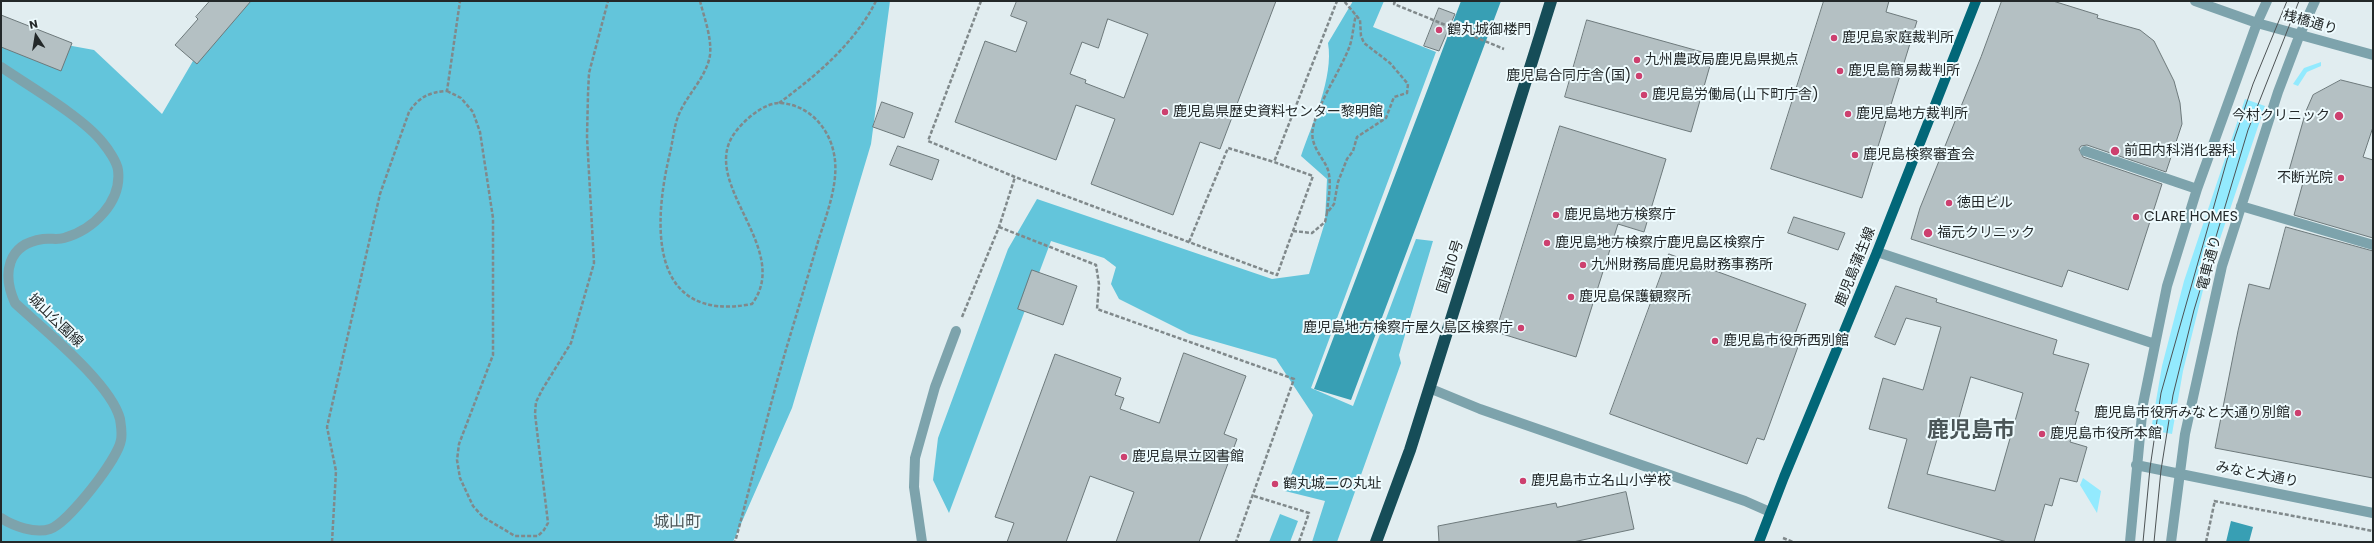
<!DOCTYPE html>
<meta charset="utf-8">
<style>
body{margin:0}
#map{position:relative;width:2374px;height:543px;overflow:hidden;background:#e1edf0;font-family:Poppins,sans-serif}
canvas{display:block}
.frame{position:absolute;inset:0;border:2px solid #232829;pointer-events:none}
.north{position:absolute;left:16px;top:16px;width:40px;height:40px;-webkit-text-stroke:3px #eefbfe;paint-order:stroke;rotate:348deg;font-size:11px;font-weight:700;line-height:16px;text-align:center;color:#232829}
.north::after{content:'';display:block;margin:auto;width:14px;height:18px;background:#232829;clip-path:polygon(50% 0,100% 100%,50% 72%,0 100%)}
</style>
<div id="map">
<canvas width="2374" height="543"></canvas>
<div class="frame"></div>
<div class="north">N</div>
</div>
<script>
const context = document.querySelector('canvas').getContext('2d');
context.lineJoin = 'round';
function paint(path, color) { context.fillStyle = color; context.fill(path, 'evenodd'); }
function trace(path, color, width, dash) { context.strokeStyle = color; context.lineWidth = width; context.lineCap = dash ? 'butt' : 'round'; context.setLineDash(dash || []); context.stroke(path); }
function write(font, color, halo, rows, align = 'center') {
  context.font = font + ' Poppins,"Noto Sans JP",sans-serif'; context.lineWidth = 4; context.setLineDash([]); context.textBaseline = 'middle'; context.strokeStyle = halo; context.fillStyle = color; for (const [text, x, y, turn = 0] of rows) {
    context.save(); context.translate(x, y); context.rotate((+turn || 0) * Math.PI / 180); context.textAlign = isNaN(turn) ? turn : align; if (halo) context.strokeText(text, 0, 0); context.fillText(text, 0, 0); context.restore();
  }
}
const green = new Path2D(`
 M 2321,62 L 2321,66 L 2307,72 L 2298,86 L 2293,84 L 2304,68 Z
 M 2245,99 L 2265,106 L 2204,286 L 2183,371 L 2172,434 L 2151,430 L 2162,366 L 2184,281 Z
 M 2083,478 L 2101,491 L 2097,513 L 2080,485 Z`);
const forest = new Path2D(`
 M 228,1 L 890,1 L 871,144 L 792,408 L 733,542 L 1,542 L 1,33 L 94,50 L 162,114 Z
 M 1353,1 L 1384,1 L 1373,27 L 1436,52 L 1311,388 L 1353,406 L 1416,239 L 1433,241 L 1399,355 L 1401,363 L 1337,542 L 1312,542 L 1325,501 L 1285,491 L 1313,415 L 1276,359 L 1189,334 L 1119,299 L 1111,284 L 1116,267 L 1104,258 L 1051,241 L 949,513 L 933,480 L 938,438 L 1008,249 L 1037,199 L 1272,279 L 1309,274 L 1325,222 L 1327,179 L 1301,156 C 1312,124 1334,77 1328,43 Z
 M 1280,514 L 1298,521 L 1290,542 L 1269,542 Z`);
const water = new Path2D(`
 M 1461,1 L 1501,1 L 1351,400 L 1314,389 Z
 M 2231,521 L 2253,527 L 2249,542 L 2226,542 Z`);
const building = new Path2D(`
 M 210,1 L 251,1 L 197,64 L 175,45 L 198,19 L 196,17 Z
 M 1017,1 L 1276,1 L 1220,149 L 1200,142 L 1173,215 L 1091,184 L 1115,119 L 1076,105 L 1056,160 L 955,122 L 985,41 L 1016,52 L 1027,22 L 1011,16 ZM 1108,19 L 1148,34 L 1124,98 L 1085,83 L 1086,80 L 1070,74 L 1082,42 L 1098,48 Z
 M 1824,1 L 1889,1 L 1886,12 L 1917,21 L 1862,198 L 1771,169 Z
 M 2002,1 L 2053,1 L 2098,15 L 2097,18 L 2140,30 L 2154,41 L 2174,81 L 2180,103 L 2182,124 L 2166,172 L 2087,145 L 2081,146 L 2079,149 L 2083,157 L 2162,184 L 2128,290 L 2068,270 L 2062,287 L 1911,239 L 1920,208 L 1981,57 Z
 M 1439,8 L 1455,14 L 1439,51 L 1424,46 Z
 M 1,15 L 72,43 L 61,71 L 1,47 Z
 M 1587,20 L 1713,55 L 1691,132 L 1565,97 Z
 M 2341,80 L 2373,88 L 2373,127 L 2363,157 L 2373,160 L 2373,238 L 2294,215 L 2304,179 L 2288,174 L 2306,111 L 2313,95 Z
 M 882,102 L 913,113 L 904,138 L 873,127 Z
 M 1560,126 L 1666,159 L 1644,232 L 1618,224 L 1576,357 L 1496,332 Z
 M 898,146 L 939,160 L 932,180 L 890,165 Z
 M 1794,217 L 1845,233 L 1838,250 L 1788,233 Z
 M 2286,227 L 2373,251 L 2373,478 L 2215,448 L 2238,331 L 2249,284 L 2269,289 Z
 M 1669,254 L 1806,304 L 1792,342 L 1799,344 L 1764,440 L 1757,438 L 1747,464 L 1610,414 Z
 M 1032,270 L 1077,286 L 1063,325 L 1018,309 Z
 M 1896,286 L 1937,299 L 1936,302 L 2057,340 L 2053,354 L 2089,364 L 2075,411 L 2079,412 L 2070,442 L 2087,447 L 2077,482 L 2060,478 L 2052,506 L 2045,504 L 2034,542 L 2007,542 L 1888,508 L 1907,439 L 1869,429 L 1883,378 L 1923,390 L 1941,327 L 1906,318 L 1895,345 L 1875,337 ZM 1971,377 L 2023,393 L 1995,491 L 1927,474 L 1942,422 L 1956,427 Z
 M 1184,353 L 1246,376 L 1224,434 L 1237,439 L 1199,542 L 1116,542 L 1134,492 L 1090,476 L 1066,542 L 1007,542 L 1014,523 L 995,517 L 1055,354 L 1121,378 L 1115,395 L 1124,398 L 1120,409 L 1159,423 Z
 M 1626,492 L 1634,529 L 1573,542 L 1439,542 L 1438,526 L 1556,503 L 1557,507 Z`);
const path = new Path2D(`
 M 700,1 C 704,17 712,38 710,55 C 707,76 687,95 679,114 C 674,126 673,140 670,153 C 653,223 648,324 752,304 C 793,249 699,184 734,134 C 743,121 764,102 781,103 C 808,105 829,127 834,154 C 840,183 825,218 817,245 C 807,279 797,313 787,346 C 768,411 753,477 735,542
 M 981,1 L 928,141 L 1015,177 L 1277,275 L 1313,176 L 1274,162 L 1337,1
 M 1395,1 L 1394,4 L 1504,49
 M 447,91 L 461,98 L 473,112 L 480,132 L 493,218 L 493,355 L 459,444 L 457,460 L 460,478 L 473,506 L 483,517 L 515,536 L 538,536 L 544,530 L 548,523 L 535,414 L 536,402 L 542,390 L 571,343 L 594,263 L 587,137 L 588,94 L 589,73 L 608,1
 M 779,103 C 816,76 855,43 876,1
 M 1327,213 C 1328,198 1332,185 1328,170 C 1324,158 1309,146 1313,128 C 1318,103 1339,73 1349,48 C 1353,38 1353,26 1356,15
 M 999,227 L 1096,265 L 1099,284 L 1097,309 L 1294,379 L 1236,542
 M 1293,231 L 1312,233 L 1325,222 L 1327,213 L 1334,204 L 1338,182 L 1347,159 L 1353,151 L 1357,137 L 1386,118 L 1394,97 L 1407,93 L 1408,84 L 1390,63 L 1364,43 L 1361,36 L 1360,20 L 1344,1
 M 1189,242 L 1228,148 L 1274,162
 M 962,317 L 999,227 L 1015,177
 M 1254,496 L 1309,513 L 1299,542
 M 2214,501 L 2373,531
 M 1783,538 L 1793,542
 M 332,542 L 336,471 L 327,427 L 380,194 L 409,112 C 419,97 429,92 447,91 L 460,1
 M 2206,542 L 2215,500`);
const minor = new Path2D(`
 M 2195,1 L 2257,23 L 2373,55
 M 1,67 C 29,86 84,118 103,143 C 108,149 117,162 118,170 C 122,202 93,230 64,238 C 58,240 50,238 43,239 C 7,244 2,274 15,303 C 43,329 111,383 120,419 C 121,425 122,435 121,440 C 118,459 68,523 50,529 C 35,534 13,526 1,518
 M 2085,151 L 2197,189
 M 2241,206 L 2373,245
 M 1877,252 L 2155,344
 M 1429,388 L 1480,409 L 1745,501 L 1770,512
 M 2136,465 L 2373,513
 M 922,542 L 914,487 L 915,458 L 935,387 L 956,331
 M 2130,542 L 2143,404 L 2167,286 L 2197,189 L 2257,23 L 2267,1
 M 2171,542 L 2185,434 L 2222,266 L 2278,92 L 2300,34 L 2315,1`);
const major = new Path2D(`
 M 1759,542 L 1784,477 L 1877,252 L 1976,1`);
const highway = new Path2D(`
 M 1376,542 L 1410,450 L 1551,1`);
const tram = new Path2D(`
 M 2143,542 L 2150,468 L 2161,393 L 2227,160 L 2253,84 L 2287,1
 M 2154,542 L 2161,470 L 2173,395 L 2194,310 L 2248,130 L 2299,1`);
const markers = [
 [1439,30,4,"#cd406f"],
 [1834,38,4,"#cd406f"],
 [1637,60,4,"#cd406f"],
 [1840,71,4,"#cd406f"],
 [1639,76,4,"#cd406f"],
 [1644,95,4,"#cd406f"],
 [1165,112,4,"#cd406f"],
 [1848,114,4,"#cd406f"],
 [2339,116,5,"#cd406f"],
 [2115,151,5,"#cd406f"],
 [1855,155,4,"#cd406f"],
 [2341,178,4,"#cd406f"],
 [1949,203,4,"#cd406f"],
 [1556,215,4,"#cd406f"],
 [2136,217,4,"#cd406f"],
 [1928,233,5,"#cd406f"],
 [1547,243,4,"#cd406f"],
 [1583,265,4,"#cd406f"],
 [1571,297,4,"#cd406f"],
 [1521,328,4,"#cd406f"],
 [1715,341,4,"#cd406f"],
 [2298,413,4,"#cd406f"],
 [2042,434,4,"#cd406f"],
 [1124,457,4,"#cd406f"],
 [1523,481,4,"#cd406f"],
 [1275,484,4,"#cd406f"]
];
const streetNames = [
 ["桟橋通り",2310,23,16],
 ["電車通り",2210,263,-75],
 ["国道10号",1451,267,-72],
 ["鹿児島蒲生線",1856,267,-68],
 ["城山公園線",55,321,44],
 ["みなと大通り",2257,475,11]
];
const poiNames = [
 ["鶴丸城御楼門",1447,30],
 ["鹿児島家庭裁判所",1842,38],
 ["九州農政局鹿児島県拠点",1645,60],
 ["鹿児島簡易裁判所",1848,71],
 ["鹿児島合同庁舎(国)",1631,76,"right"],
 ["鹿児島労働局(山下町庁舎)",1652,95],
 ["鹿児島県歴史資料センター黎明館",1173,112],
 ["鹿児島地方裁判所",1856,114],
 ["今村クリニック",2330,116,"right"],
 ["前田内科消化器科",2124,151],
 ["鹿児島検察審査会",1863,155],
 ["不断光院",2333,178,"right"],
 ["徳田ビル",1957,203],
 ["鹿児島地方検察庁",1564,215],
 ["CLARE HOMES",2144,217],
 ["福元クリニック",1937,233],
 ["鹿児島地方検察庁鹿児島区検察庁",1555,243],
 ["九州財務局鹿児島財務事務所",1591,265],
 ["鹿児島保護観察所",1579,297],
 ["鹿児島地方検察庁屋久島区検察庁",1513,328,"right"],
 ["鹿児島市役所西別館",1723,341],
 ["鹿児島市役所みなと大通り別館",2290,413,"right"],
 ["鹿児島市役所本館",2050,434],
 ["鹿児島県立図書館",1132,457],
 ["鹿児島市立名山小学校",1531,481],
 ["鶴丸城二の丸址",1283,484]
];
const quarterNames = [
 ["城山町",677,523]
];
const townNames = [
 ["鹿児島市",1971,431]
];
paint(green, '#93eafe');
paint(forest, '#63c5db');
paint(water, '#389fb4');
paint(building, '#b4c0c3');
trace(building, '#6d797b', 1);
trace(path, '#80898b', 2.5, [4, 2]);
trace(minor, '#7da3ac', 10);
trace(major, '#026778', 10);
trace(highway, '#164d58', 12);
trace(tram, '#4c5254', 1);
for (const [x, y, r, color] of markers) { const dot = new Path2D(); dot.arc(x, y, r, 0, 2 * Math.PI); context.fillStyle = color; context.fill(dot); trace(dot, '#eefbfe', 1.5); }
write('14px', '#232829', '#eefbfe', streetNames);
write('14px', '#232829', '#eefbfe', poiNames, 'left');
write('16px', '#4b5658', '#eefbfe', quarterNames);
write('bold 22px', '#4b5658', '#eefbfe', townNames);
</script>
